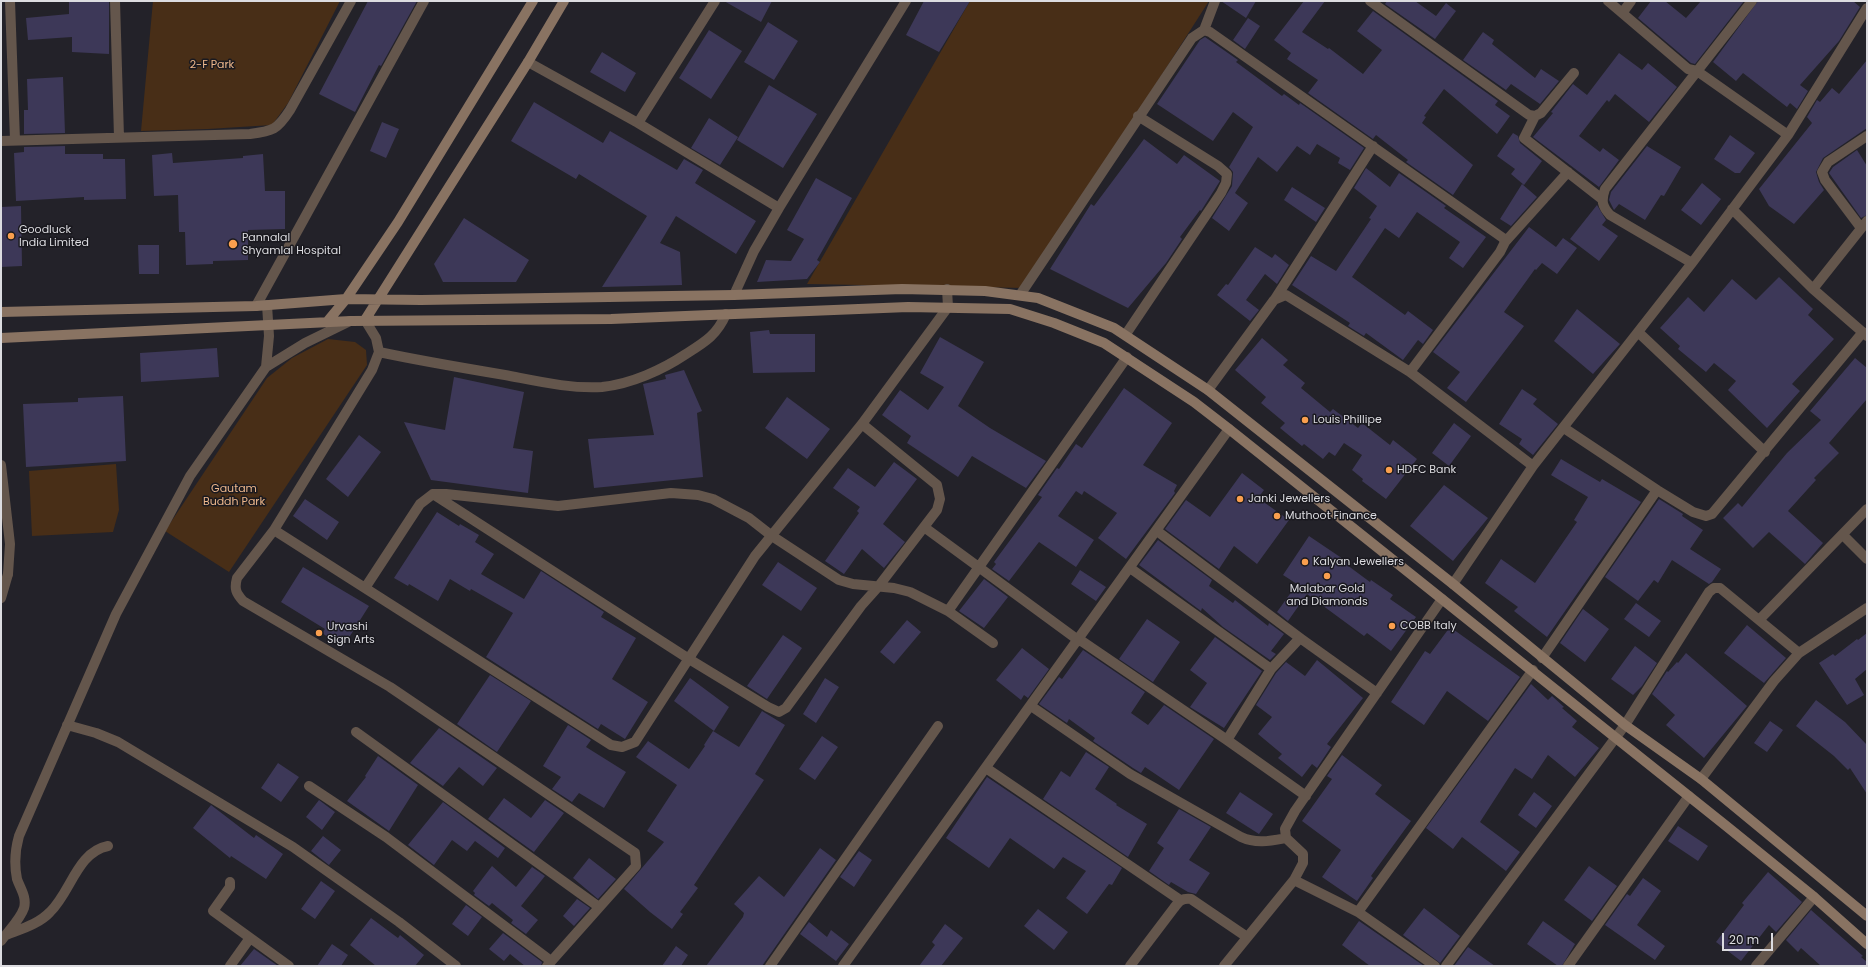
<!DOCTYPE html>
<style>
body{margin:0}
#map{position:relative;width:1868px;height:967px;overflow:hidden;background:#232229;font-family:Poppins,sans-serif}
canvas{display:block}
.frame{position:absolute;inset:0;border:2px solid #dcdce0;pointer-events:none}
.scale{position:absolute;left:1722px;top:933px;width:51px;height:18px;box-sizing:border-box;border:2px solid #dcdce0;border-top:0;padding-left:5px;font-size:12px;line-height:14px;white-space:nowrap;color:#dcdce0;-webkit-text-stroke:3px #1a191f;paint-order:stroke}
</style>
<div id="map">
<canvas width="1868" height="967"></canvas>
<div class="frame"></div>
<div class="scale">20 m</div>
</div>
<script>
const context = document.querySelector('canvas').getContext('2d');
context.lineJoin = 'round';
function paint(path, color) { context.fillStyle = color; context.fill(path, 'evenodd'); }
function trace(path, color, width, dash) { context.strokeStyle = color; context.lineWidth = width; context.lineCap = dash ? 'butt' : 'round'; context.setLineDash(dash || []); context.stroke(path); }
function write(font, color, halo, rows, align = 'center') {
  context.font = font + ' Poppins,sans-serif'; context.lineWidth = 3; context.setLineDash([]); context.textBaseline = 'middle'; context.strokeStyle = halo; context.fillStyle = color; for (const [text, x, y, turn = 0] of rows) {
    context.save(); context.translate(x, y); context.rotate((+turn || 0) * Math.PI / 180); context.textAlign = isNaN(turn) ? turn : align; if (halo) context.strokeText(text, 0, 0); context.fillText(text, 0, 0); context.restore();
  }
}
const green = new Path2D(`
 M 153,1 L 340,1 L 288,103 L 272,125 L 208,129 L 141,131 Z
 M 970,1 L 1209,1 L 1025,288 L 807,284 Z
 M 328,339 L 355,342 L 366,350 L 367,365 L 229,572 L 165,531 L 267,378 L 292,358 Z
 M 116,464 L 119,510 L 113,532 L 32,536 L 29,471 Z`);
const building = new Path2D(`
 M 69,1 L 109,1 L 109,54 L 72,52 L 72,37 L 28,40 L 26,18 L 69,14 Z
 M 368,1 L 417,1 L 381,66 L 379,65 L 355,112 L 319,94 Z
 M 724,1 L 772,1 L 761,22 Z
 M 924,1 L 970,1 L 939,52 L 906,35 Z
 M 1221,1 L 1256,1 L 1246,18 Z
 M 1304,1 L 1325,1 L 1302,32 L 1328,49 L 1329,48 L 1363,74 L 1382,50 L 1357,31 L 1373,11 L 1498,101 L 1495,105 L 1510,116 L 1497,134 L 1444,89 L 1424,116 L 1426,117 L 1422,123 L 1473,165 L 1453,195 L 1406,162 L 1408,160 L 1376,135 L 1373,139 L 1308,93 L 1318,80 L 1287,59 L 1291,53 L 1274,40 Z
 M 1387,1 L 1415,1 L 1436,16 L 1446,3 L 1456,11 L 1435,39 L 1385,4 Z
 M 1651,1 L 1665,1 L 1686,18 L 1701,1 L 1744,1 L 1695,64 L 1691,63 L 1638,18 Z
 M 1758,1 L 1853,1 L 1860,7 L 1839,41 L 1800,85 L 1808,91 L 1797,109 L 1790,103 L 1787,107 L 1743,73 L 1736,81 L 1713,62 Z
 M 1248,18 L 1260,26 L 1245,49 L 1233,40 Z
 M 768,22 L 798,41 L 774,80 L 744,62 Z
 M 709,30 L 742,51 L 711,99 L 679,78 Z
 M 1483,32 L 1494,40 L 1492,44 L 1535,78 L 1541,69 L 1559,81 L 1540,104 L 1511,84 L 1506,90 L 1463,60 Z
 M 1205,37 L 1238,60 L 1236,62 L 1282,96 L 1284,94 L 1299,105 L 1300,103 L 1364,148 L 1350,170 L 1338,163 L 1340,158 L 1317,144 L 1310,155 L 1297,146 L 1277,172 L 1258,157 L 1235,193 L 1248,203 L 1229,231 L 1212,218 L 1232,186 L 1233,172 L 1229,167 L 1253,127 L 1233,112 L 1213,141 L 1157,104 L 1200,40 Z
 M 602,52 L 636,73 L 625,92 L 590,72 Z
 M 1619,53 L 1642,70 L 1648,63 L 1677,87 L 1649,122 L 1615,94 L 1609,102 L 1607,100 L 1579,136 L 1600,152 L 1603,148 L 1619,160 L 1599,187 L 1533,137 L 1553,113 L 1551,112 L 1573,84 L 1587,95 Z
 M 1867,60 L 1867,128 L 1823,158 L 1816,172 L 1819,182 L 1824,190 L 1794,224 L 1769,206 L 1759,189 L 1812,123 L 1807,117 L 1817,100 L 1820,102 L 1832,88 L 1839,94 Z
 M 63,77 L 65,133 L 24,134 L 24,110 L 28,110 L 27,79 Z
 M 769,85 L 817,114 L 783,168 L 737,140 Z
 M 534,102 L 603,143 L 610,131 L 677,170 L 684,159 L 703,170 L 695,183 L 756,221 L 736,254 L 676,216 L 660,243 L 680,252 L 682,285 L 602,287 L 647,216 L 579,174 L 576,179 L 511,141 Z
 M 709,118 L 738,137 L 720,165 L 691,148 Z
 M 382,122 L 399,129 L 386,158 L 370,151 Z
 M 1513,133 L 1518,136 L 1520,143 L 1542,161 L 1524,185 L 1511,174 L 1515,169 L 1497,156 Z
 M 1730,135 L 1755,153 L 1740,173 L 1735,173 L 1714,159 Z
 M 1144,139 L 1177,164 L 1184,155 L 1220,181 L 1201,211 L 1200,210 L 1180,237 L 1182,239 L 1166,263 L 1128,308 L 1050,269 L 1091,204 L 1094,206 Z
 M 65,146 L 65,154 L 103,154 L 103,159 L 125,159 L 126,199 L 84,200 L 84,197 L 16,201 L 14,153 L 24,152 L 24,147 Z
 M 1647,146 L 1681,167 L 1664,196 L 1661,195 L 1645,220 L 1619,204 L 1614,210 L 1609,200 L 1611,192 Z
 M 1857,150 L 1867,166 L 1867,215 L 1861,218 L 1829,173 L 1833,167 Z
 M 172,153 L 173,163 L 243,158 L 243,156 L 263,154 L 265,191 L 285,191 L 285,229 L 248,230 L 248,260 L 213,261 L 213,264 L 186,265 L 185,232 L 179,232 L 178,195 L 154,196 L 152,155 Z
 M 1366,168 L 1390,187 L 1399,173 L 1446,206 L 1444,208 L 1486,237 L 1463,268 L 1449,258 L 1460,242 L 1417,212 L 1399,238 L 1385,228 L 1352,277 L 1405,315 L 1408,311 L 1433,330 L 1423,344 L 1418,340 L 1403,360 L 1366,333 L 1364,336 L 1348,326 L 1350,323 L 1292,285 L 1311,256 L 1336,271 L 1371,219 L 1369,218 L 1377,206 L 1354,188 Z
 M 816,178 L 852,198 L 817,260 L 820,262 L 807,279 L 757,282 L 766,260 L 791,261 L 804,239 L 787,230 Z
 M 1702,183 L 1721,199 L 1701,225 L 1681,210 Z
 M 1522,184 L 1537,197 L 1511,226 L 1500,219 Z
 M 1292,187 L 1325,208 L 1316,222 L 1284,200 Z
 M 1597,205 L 1606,220 L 1602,225 L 1618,236 L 1599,261 L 1570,239 Z
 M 21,206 L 22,266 L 1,267 L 1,207 Z
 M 464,218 L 529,260 L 516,282 L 443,282 L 434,264 Z
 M 1529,227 L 1556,247 L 1563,238 L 1577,248 L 1557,274 L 1542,263 L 1536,270 L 1535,269 L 1504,312 L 1524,326 L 1466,402 L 1447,388 L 1460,372 L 1433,352 Z
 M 138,245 L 159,245 L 159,274 L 139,274 Z
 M 1255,247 L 1272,258 L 1275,254 L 1289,265 L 1277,284 L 1265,274 L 1246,300 L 1259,310 L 1250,321 L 1217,295 L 1226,284 L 1228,285 Z
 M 1779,277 L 1813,309 L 1808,315 L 1834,339 L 1792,384 L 1800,391 L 1767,428 L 1728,390 L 1736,381 L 1714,363 L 1706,372 L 1678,349 L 1680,346 L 1660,328 L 1688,297 L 1704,312 L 1732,279 L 1756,300 Z
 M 1577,309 L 1620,344 L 1593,374 L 1554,341 Z
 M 769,330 L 770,334 L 815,334 L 815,372 L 753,373 L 750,332 Z
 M 940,337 L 984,362 L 958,406 L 990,428 L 1046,461 L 1026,488 L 972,456 L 958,477 L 907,443 L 911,436 L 882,415 L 900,390 L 928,410 L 944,387 L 920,373 Z
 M 1262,338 L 1288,360 L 1283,365 L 1305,383 L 1301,388 L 1330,412 L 1333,409 L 1358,428 L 1362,423 L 1390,445 L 1393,440 L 1417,459 L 1386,499 L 1362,481 L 1363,479 L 1352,470 L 1362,455 L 1344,443 L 1335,456 L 1329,452 L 1323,459 L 1304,444 L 1302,446 L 1280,428 L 1285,423 L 1261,403 L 1266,397 L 1235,370 Z
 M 217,348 L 219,377 L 141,382 L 140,353 Z
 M 1855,358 L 1867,368 L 1867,399 L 1829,443 L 1839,453 L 1814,478 L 1816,480 L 1788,511 L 1823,543 L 1805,564 L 1769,532 L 1753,548 L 1723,518 L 1738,503 L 1742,507 L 1787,453 L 1821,420 L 1810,411 Z
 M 684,370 L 702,411 L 697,413 L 703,477 L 594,488 L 588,439 L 654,435 L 643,384 L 666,379 L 665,375 Z
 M 454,377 L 524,392 L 513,448 L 533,451 L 528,493 L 431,480 L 404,422 L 445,430 Z
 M 1124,388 L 1172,423 L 1143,465 L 1177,485 L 1174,491 L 1175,493 L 1126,559 L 1098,538 L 1117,513 L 1084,491 L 1082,495 L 1076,491 L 1058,516 L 1094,540 L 1076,567 L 1039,542 L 1009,581 L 992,569 L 996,564 L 994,562 L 1042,497 L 1038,495 L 1057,468 L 1059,469 L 1076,444 L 1082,448 Z
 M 1522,389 L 1537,399 L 1533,404 L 1558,424 L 1533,455 L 1519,444 L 1522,439 L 1499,424 Z
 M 123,396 L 126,461 L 26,467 L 23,404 L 78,402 L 78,398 Z
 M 787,397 L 830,429 L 807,459 L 765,428 Z
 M 1454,423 L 1471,436 L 1449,466 L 1432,453 Z
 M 359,435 L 381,452 L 348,497 L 326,479 Z
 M 1561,459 L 1600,482 L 1602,479 L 1641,502 L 1547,637 L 1514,611 L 1518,607 L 1485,583 L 1501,559 L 1535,583 L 1577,522 L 1574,520 L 1588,497 L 1551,475 Z
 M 894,462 L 917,479 L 883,524 L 905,542 L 884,568 L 862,549 L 844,574 L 825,561 L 859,513 L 857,511 L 860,507 L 833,488 L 848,468 L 875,487 Z
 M 1242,473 L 1264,490 L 1258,498 L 1289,520 L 1257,564 L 1234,546 L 1219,569 L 1165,529 L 1186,500 L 1210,517 Z
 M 1444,485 L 1488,518 L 1453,561 L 1410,526 Z
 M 305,499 L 339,522 L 327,540 L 293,516 Z
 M 1659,499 L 1683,514 L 1682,516 L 1703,530 L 1690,549 L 1721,569 L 1712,582 L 1709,584 L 1672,560 L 1658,583 L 1654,580 L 1638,601 L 1605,577 Z
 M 437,512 L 459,526 L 460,524 L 479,535 L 475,542 L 494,554 L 481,574 L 524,599 L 541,571 L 604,612 L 601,617 L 636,638 L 612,679 L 648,702 L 625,739 L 601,724 L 598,729 L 486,657 L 513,613 L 471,589 L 470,591 L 450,579 L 438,601 L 409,584 L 408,586 L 394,578 Z
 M 1309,536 L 1349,563 L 1347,565 L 1370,582 L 1371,580 L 1393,595 L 1390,599 L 1416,617 L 1391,651 L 1367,633 L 1364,636 L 1307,594 L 1288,621 L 1277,612 L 1297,584 L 1283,575 Z
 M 1158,540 L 1212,580 L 1209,586 L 1233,603 L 1235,600 L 1268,626 L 1269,623 L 1284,634 L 1271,651 L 1276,654 L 1270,660 L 1223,627 L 1202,608 L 1201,611 L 1139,565 Z
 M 778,562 L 817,588 L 801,611 L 762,585 Z
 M 303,567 L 369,606 L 343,647 L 322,633 L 325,629 L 281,602 Z
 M 1080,570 L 1106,587 L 1096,601 L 1071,584 Z
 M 984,579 L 1008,597 L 984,628 L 959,611 Z
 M 1636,603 L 1661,621 L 1649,637 L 1624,619 Z
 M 1583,609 L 1609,629 L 1585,662 L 1560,643 Z
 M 1147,619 L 1180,642 L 1153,682 L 1119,659 Z
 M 907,620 L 921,632 L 894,664 L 880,652 Z
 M 1747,625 L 1786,658 L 1764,683 L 1724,653 Z
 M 1450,627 L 1520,677 L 1488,721 L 1447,691 L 1424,725 L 1391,702 L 1425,651 L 1430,654 Z
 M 1867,633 L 1867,669 L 1855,679 L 1864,695 L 1847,705 L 1819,663 L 1833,654 L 1835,656 L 1857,639 L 1858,640 Z
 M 783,635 L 802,648 L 767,699 L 747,686 Z
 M 1215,637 L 1262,671 L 1224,728 L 1190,707 L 1207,683 L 1190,670 Z
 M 1635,646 L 1657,663 L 1642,686 L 1633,695 L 1611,679 Z
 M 1022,648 L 1049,669 L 1028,698 L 1024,695 L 1021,700 L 996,680 Z
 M 1083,650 L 1145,692 L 1131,713 L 1148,725 L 1164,705 L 1214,739 L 1179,790 L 1145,767 L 1141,773 L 1133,768 L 1093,741 L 1095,738 L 1069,719 L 1067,723 L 1039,704 L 1059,677 L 1062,679 Z
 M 1686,653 L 1747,706 L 1704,758 L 1666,725 L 1675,715 L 1652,694 L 1667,671 L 1668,672 L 1677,662 L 1678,663 Z
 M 1317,660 L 1363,698 L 1327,744 L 1331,747 L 1317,768 L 1312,764 L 1302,777 L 1278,758 L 1282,754 L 1258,734 L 1272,717 L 1256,705 L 1276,673 L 1286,662 L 1305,676 Z
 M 490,675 L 531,701 L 497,752 L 457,724 Z
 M 690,678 L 729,707 L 714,731 L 674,701 Z
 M 825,678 L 839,687 L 816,723 L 803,714 Z
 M 1531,684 L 1548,700 L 1552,696 L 1564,707 L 1562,708 L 1577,721 L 1572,727 L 1599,748 L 1575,777 L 1548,755 L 1532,779 L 1515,768 L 1480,822 L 1520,852 L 1506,871 L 1462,837 L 1453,849 L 1426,828 Z
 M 1816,700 L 1845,722 L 1867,745 L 1867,794 L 1850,768 L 1848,770 L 1834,756 L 1796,726 Z
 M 762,711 L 785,725 L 755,774 L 764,780 L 694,885 L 698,888 L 680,912 L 683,914 L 672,929 L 650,912 L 624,889 L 664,842 L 647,831 L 677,785 L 636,757 L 648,741 L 689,769 L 705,746 L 704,745 L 713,731 L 739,747 Z
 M 1770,721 L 1783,730 L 1767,752 L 1754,743 Z
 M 568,725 L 591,740 L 586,747 L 626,772 L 604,808 L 579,793 L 572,802 L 552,789 L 561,777 L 543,766 Z
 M 439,728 L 497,768 L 483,786 L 459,767 L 443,786 L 410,763 Z
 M 822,736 L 838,747 L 815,780 L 799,769 Z
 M 1086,752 L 1109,767 L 1095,789 L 1117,804 L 1116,805 L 1147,824 L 1128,857 L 1043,799 L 1061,771 L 1070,777 Z
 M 1342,755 L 1382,785 L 1375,794 L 1411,821 L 1371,876 L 1373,878 L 1357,901 L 1322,877 L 1341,850 L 1302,821 L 1332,779 L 1327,776 Z
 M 378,756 L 418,785 L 389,831 L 347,801 L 366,777 L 365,776 Z
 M 278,763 L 299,777 L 281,802 L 261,788 Z
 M 987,777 L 1122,868 L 1112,885 L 1109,884 L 1087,914 L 1066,898 L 1086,871 L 1063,857 L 1054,869 L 1010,838 L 989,868 L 946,838 Z
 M 1240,792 L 1273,814 L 1259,834 L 1226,813 Z
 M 1534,792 L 1552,806 L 1536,828 L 1518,815 Z
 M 504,798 L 531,818 L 545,800 L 564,813 L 534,852 L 488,819 Z
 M 319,800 L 335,812 L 322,830 L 306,817 Z
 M 443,802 L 505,848 L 498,858 L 475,841 L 467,851 L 452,840 L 434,865 L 408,845 Z
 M 211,805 L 254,838 L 256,835 L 283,854 L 266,879 L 231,856 L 230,858 L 193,828 Z
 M 1179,809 L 1211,827 L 1189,860 L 1210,873 L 1196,894 L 1188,892 L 1171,882 L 1169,885 L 1149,871 L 1164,848 L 1157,843 Z
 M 1678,826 L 1708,846 L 1698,861 L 1668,841 Z
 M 323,836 L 341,850 L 329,865 L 311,851 Z
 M 820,848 L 836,860 L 762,966 L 706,966 L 743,917 L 744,913 L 734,904 L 759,876 L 784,897 Z
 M 859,851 L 872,860 L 854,887 L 840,877 Z
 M 589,858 L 616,879 L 598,899 L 573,878 Z
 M 492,866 L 516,887 L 532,867 L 545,876 L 521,906 L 538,920 L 526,934 L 511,923 L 513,920 L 492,903 L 489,906 L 474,895 L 475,893 L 473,891 Z
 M 1589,866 L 1617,886 L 1592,921 L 1564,900 Z
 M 1768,872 L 1802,902 L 1776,932 L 1769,925 L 1741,961 L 1716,942 L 1744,905 L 1742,903 Z
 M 1643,878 L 1661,891 L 1637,925 L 1665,946 L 1655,960 L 1605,925 L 1627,894 L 1630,896 Z
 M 321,881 L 335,891 L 315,919 L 301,909 Z
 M 577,899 L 590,908 L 574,926 L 563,916 Z
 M 466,905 L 482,917 L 468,936 L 452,924 Z
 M 1424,908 L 1460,936 L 1440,963 L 1403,935 Z
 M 1038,909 L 1068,932 L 1054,950 L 1024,926 Z
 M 1811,910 L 1863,956 L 1861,957 L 1867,962 L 1867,966 L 1821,966 L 1801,948 L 1798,952 L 1786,940 Z
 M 371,918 L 398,938 L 400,935 L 424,955 L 415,966 L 376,966 L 350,945 Z
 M 1359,921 L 1424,966 L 1370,966 L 1342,945 Z
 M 1543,921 L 1575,944 L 1562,966 L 1558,966 L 1527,944 Z
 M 809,922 L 827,937 L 831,930 L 849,944 L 836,961 L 800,934 Z
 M 945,924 L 963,938 L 941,966 L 919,966 L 935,945 L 932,942 Z
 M 503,933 L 542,962 L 541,966 L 525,966 L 510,954 L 504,961 L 489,949 Z
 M 332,944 L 348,955 L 341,966 L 317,966 Z
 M 676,946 L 688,955 L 681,966 L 662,966 Z
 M 1468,947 L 1495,966 L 1454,966 Z
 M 254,949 L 278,966 L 240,966 Z`);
const lane = new Path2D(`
 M 1,598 L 8,574`);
const street = new Path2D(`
 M 10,1 L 15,140
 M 115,1 L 119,137
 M 1370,1 L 1529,115 L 1535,116 L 1541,113 L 1574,73
 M 1608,1 L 1688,69 L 1697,71 L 1788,135
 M 1623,12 L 1631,1
 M 1204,30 L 1215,1
 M 528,62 L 638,123 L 779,208
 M 1535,116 L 1524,138 L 1602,199
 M 638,123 L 715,1
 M 1,141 L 250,134 C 273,131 277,130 290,110 L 351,1
 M 1732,209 L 1813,289 L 1867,336
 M 1861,228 L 1825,180 L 1822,172 L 1828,162 L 1867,136
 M 1505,242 L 1568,172
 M 1692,263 L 1610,215 C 1602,206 1601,201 1605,189 L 1752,1
 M 1813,289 L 1867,221
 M 734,295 L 754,251 L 779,208 L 906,1
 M 1020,295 L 1192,38 L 1204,30 L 1210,32 L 1503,238 L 1505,242 L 1500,252 L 1410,372
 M 1275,299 L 1373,146
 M 256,306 L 424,1
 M 365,320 L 376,338 L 379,352 L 372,370 L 274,530 L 237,578 C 234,589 236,593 243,601 L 390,687 L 635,853 L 636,866 L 547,966
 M 1638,332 L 1765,452
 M 1126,334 L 1221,193 L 1226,183 L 1227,174 L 1218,166 L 1138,116
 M 379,352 C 421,361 463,368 505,375 C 537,381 570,389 602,387 C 631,384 662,370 686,354 C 705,342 717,335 726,314
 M 266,367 L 305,343 L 350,321
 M 1208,390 L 1274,300 L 1286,295 L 1410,372 L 1533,466
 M 1564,428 L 1657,490 L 1693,512 L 1706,516 L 1712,514 L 1863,332
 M 1,465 L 10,544 L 8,574
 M 433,494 L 689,659 L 768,707 L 779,712 L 786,708 L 861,606 L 878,587 L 937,510 L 940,499 L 937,485 L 862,424
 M 924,527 L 1078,640 L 1083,642 L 1227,740 L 1306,796
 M 274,530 L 611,745 L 622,747 L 635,742 L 755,556 L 862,424 L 948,307 L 947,289
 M 1157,531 L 1300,638 L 1377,693
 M 1843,535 L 1867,559
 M 1130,568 L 1271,669
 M 1453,584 L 1533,466 L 1692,263 L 1788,135 L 1867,8
 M 365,588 L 420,504 L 433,494 L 446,494 L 558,506 L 671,493 L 698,495 L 713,499 L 749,518 L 772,536 L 839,580 L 853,584 L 894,588 L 910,592 L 948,611 L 993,643
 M 948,611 L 1127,357
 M 1760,619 L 1867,509
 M 1542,658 L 1657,490
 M 1031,706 L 1130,774 L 1241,837 C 1256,844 1270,841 1286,838
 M 67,725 L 96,733 L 118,742 L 293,847 L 399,922 L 456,966
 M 356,732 L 599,907
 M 1227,740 L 1271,669 L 1300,638
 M 986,768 L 1180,900
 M 1701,779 L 1774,681 L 1799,653 L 1867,608
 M 309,786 L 386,837 L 551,961
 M 1294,880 L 1358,912 L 1435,966
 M 230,882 L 230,887 L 213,911 L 289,966
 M 1358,912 L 1533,670
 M 6,935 C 21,929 39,924 50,912 C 71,892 77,852 108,846
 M 1,941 C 8,931 20,920 24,908 C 27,897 20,888 17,879 C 14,864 15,850 19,836 L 116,614 L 190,476 L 266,367 L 269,336 L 267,305
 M 230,966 L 250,938
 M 770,966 L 938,726
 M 843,966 L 1229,429
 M 1130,966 L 1174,908 C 1179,901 1182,898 1191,899 L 1247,937
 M 1224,966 L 1294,880 L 1303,863 L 1303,854 L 1286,838 L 1285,829 L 1295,811 L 1442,599
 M 1446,966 L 1625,725 L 1709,592 L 1714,588 L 1720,588 L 1799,653
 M 1568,966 L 1689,796
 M 1756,966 L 1814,897`);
const secondary = new Path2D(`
 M 1,312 L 256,306 L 346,299 L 421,300 L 734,295 L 902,289 L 985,291 L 1038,298 L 1114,328 L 1208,390 L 1453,584 L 1625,725 L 1701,779 L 1867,916
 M 365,320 L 528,62 L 564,1
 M 327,322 L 346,299 L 398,222 L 533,1
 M 1,338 L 351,321 L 611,319 L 908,307 L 1010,309 L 1054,323 L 1104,343 L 1194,402 L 1229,429 L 1725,825 L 1814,897 L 1867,944`);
const markers = [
 [11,236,4,"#fa9f4e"],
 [233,244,5,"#fa9f4e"],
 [1305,420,4,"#fa9f4e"],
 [1389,470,4,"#fa9f4e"],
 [1240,499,4,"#fa9f4e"],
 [1277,516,4,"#fa9f4e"],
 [1305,562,4,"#fa9f4e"],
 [1327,576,4,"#fa9f4e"],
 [1392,626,4,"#fa9f4e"],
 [319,633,4,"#fa9f4e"]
];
const parkNames = [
 ["2-F Park",212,65],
 ["Gautam",234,489],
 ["Buddh Park",234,502]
];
const poiNames = [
 ["Goodluck",19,230],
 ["India Limited",19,243],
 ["Pannalal",242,238],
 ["Shyamlal Hospital",242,251],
 ["Louis Phillipe",1313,420],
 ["HDFC Bank",1397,470],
 ["Janki Jewellers",1248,499],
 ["Muthoot Finance",1285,516],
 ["Kalyan Jewellers",1313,562],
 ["Malabar Gold",1327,589,"center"],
 ["and Diamonds",1327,602,"center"],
 ["COBB Italy",1400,626],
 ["Urvashi",327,627],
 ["Sign Arts",327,640]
];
paint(green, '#482e17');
paint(building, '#3d3858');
trace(lane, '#64564c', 10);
trace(street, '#64564c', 10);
trace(secondary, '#897362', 10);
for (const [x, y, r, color] of markers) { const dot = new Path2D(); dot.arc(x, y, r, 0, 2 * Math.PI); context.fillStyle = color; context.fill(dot); trace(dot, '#1a191f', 1.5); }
write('11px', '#edb78b', '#1a191f', parkNames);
write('11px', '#dcdce0', '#1a191f', poiNames, 'left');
</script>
